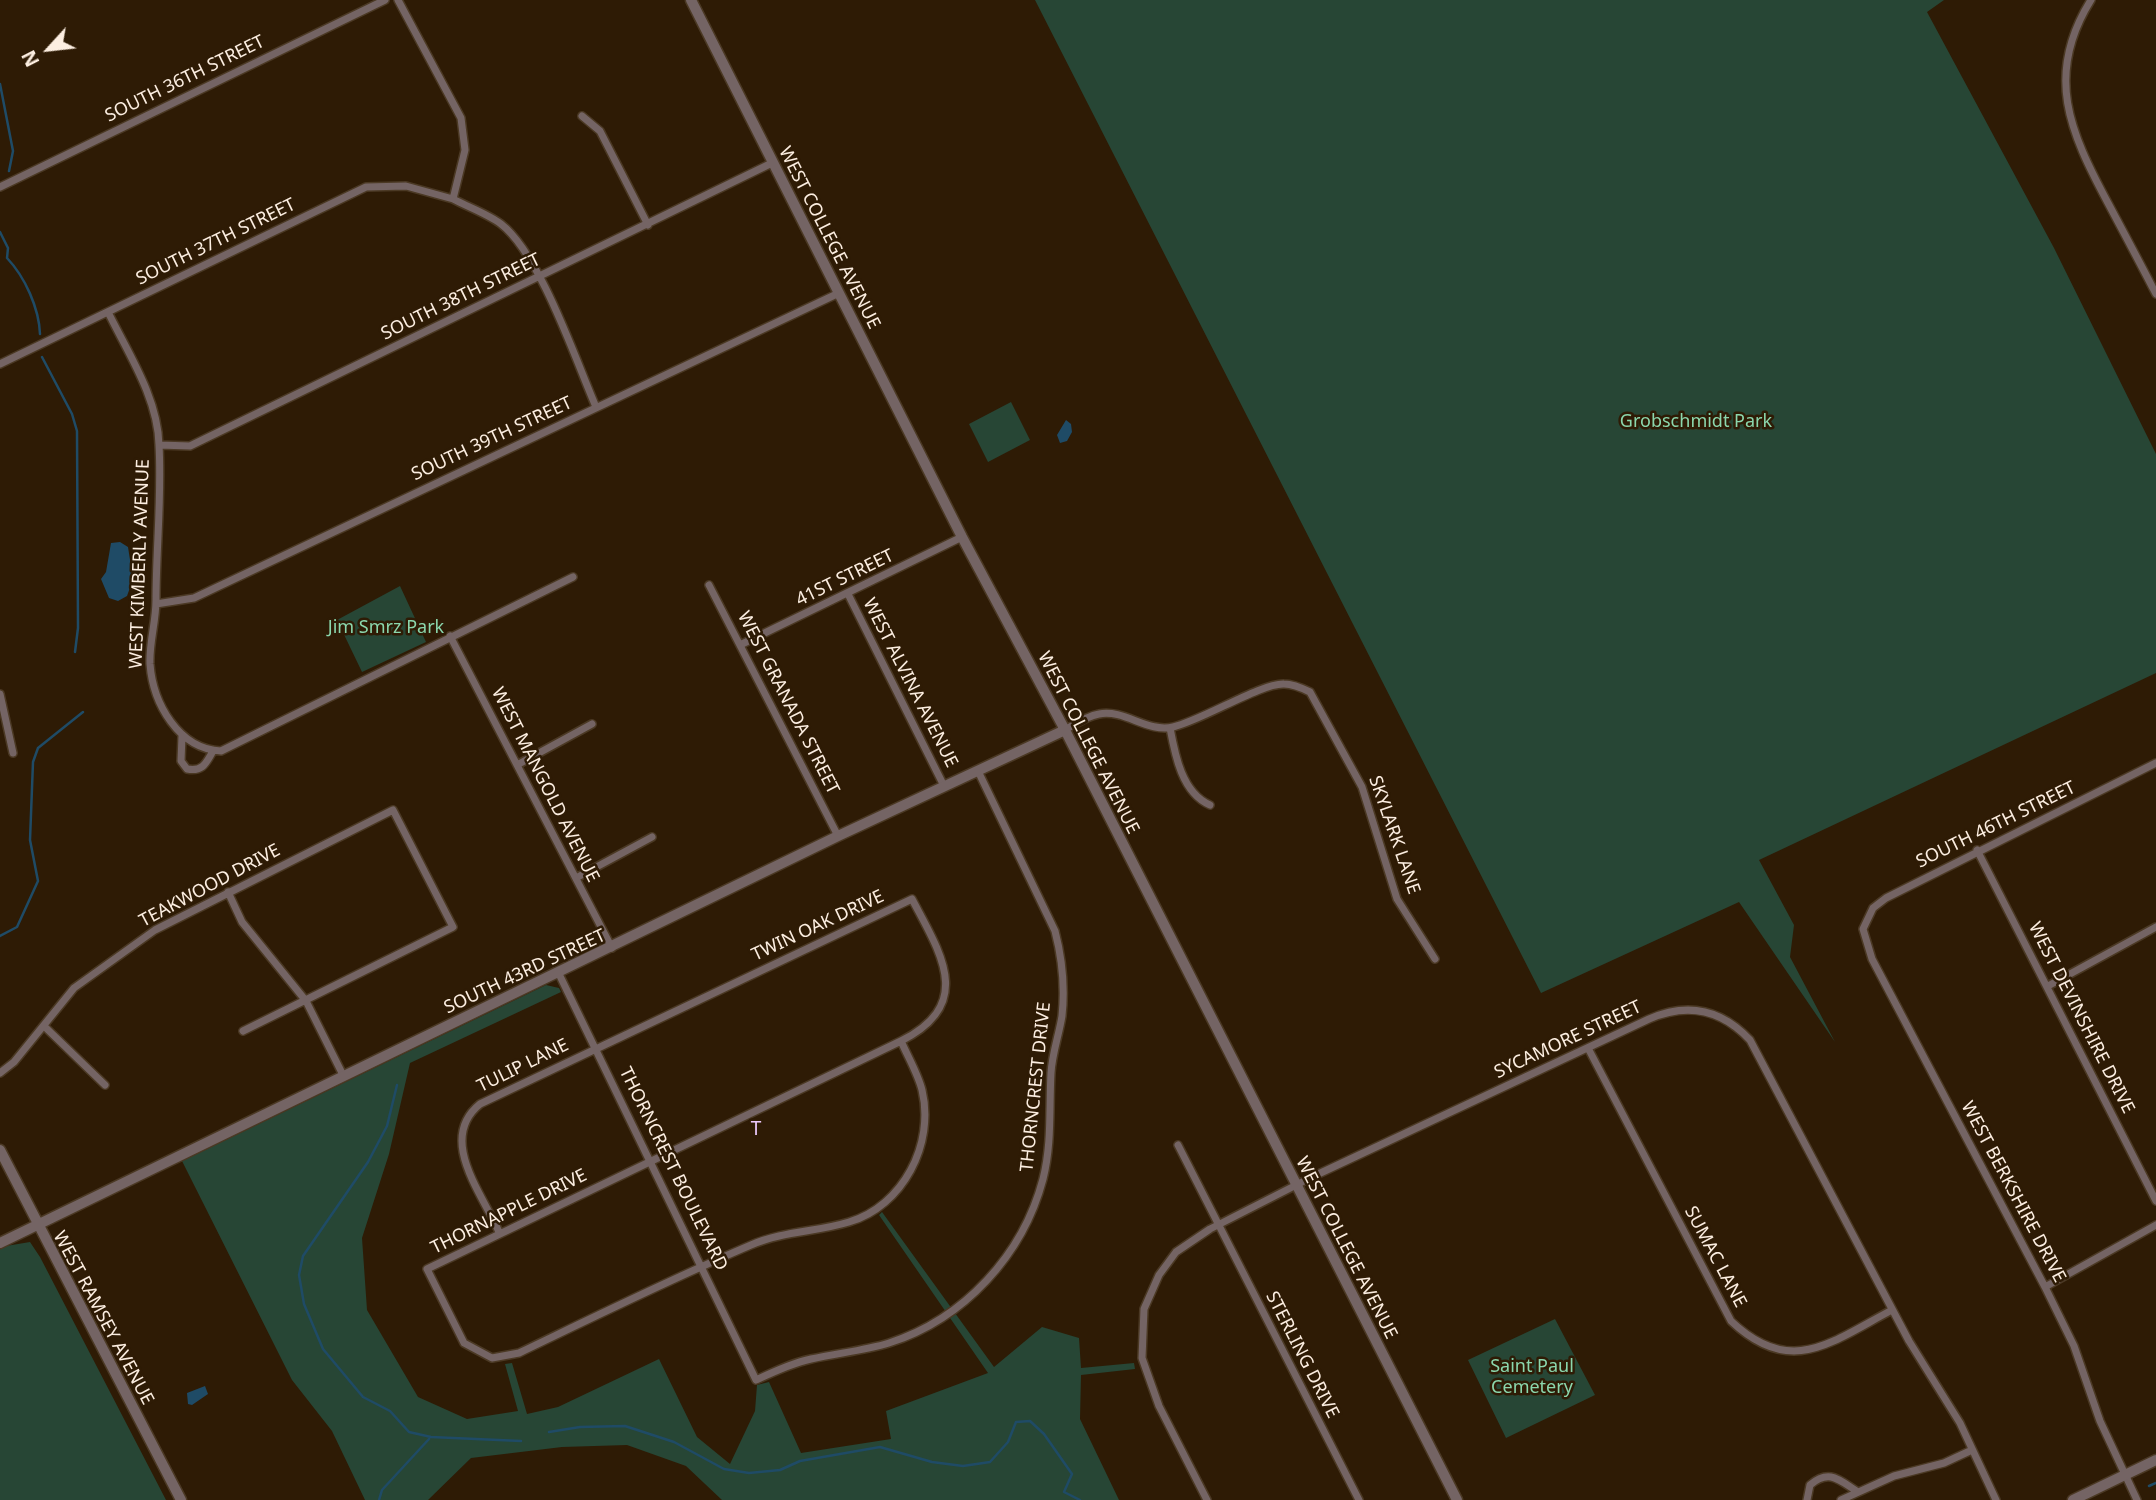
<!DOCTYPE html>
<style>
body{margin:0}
#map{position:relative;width:2156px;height:1500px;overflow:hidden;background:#2e1b05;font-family:"Noto Sans",sans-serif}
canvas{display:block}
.north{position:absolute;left:14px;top:14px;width:70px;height:70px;-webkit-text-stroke:5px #2e1b05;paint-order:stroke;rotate:243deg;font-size:19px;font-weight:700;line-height:28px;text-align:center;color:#fceee1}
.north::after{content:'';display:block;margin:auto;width:24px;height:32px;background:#fceee1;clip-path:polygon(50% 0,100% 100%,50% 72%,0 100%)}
</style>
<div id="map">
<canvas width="2156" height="1500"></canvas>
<div class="north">N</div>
</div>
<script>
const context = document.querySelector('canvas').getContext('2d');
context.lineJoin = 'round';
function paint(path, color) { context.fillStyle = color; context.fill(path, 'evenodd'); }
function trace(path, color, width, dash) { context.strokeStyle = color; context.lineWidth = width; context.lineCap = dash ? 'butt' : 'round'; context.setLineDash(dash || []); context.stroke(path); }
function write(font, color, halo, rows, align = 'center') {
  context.font = font + ' "Noto Sans",sans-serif'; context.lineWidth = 5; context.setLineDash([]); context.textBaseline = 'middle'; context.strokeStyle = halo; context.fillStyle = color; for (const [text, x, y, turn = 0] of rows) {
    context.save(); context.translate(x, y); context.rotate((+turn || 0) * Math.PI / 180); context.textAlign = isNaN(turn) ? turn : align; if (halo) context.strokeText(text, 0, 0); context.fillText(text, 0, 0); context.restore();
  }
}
const green = new Path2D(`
 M 1035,0 L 1944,0 L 1927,12 L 2054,248 L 2156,454 L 2156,673 L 1759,860 L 1794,925 L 1790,957 L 1835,1042 L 1739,902 L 1541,993 Z
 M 1011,402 L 1030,440 L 988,462 L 969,424 Z
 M 400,586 L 426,642 L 362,672 L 337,620 Z
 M 546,985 L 559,988 L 561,992 L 410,1063 L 389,1154 L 362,1238 L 367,1310 L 418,1397 L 467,1419 L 518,1411 L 505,1364 L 512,1363 L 527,1414 L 558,1407 L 659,1359 L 697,1437 L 730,1464 L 755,1411 L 757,1385 L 769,1382 L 801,1453 L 891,1439 L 886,1411 L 988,1373 L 879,1215 L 882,1212 L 994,1367 L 1042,1327 L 1079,1338 L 1081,1368 L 1134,1363 L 1135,1369 L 1081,1375 L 1080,1419 L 1119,1500 L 722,1500 L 686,1466 L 627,1445 L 562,1447 L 471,1458 L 428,1500 L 365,1500 L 332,1431 L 292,1380 L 182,1161 Z
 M 30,1242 L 40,1257 L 166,1500 L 0,1500 L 0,1247 Z
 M 1555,1319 L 1595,1395 L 1506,1438 L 1468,1360 Z`);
const water = new Path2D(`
 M 1066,420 L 1071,424 L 1072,432 L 1067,441 L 1060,443 L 1057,435 Z
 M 120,542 L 128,547 L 133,579 L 127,596 L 118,601 L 109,598 L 101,579 L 106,572 L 111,543 Z
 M 205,1386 L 208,1394 L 192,1405 L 188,1404 L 187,1393 Z`);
const stream = new Path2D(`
 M 0,84 L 13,151 L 9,171
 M 0,232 L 8,248 L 7,258 C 25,277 39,308 40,334
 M 42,357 L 72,414 L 77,431 L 78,628 L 75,652
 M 0,936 L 17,927 L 38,881 L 30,840 L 33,762 L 38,748 L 83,712
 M 397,1085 L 387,1126 L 368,1162 L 303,1256 L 299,1275 L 304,1304 L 323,1349 L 363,1397 L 390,1411 L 409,1432 L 431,1437 L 521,1441
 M 549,1432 L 580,1427 L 625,1426 L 674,1442 L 724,1469 L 749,1473 L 780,1470 L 800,1461 L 880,1447 L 932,1462 L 963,1466 L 990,1462 L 1008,1442 L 1016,1422 L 1030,1421 L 1044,1434 L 1072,1474 L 1064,1492 L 1080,1500
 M 2149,1486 L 2156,1483
 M 379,1500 L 382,1490 L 429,1439`);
const minor = new Path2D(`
 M 398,0 L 461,118 L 465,150 L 453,199 C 468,207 488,214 501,224 C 540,254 576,361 596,407
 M 2091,0 C 2044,75 2070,132 2108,203 C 2124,233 2140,263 2156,294
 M 582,116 L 600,131 L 648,225
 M 0,187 L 385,0
 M 108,312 C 128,353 158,398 159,445 C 162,497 156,549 156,600 C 156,622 149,643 150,664 C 153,704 179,749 221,751 L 573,577
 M 0,364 L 366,187 L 406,186 L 453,199
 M 159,445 L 190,446 L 772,163
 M 709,585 L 838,836
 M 848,594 L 944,786
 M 156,604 L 194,598 L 839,293
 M 450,636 L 612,948
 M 740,645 L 962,537
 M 0,694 L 13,753
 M 1170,728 C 1175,755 1182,793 1210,805
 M 1065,730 C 1075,724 1087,716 1099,714 C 1125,709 1147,733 1173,727 C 1203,720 1261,683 1284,684 C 1293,684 1302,688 1310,692 L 1362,787 L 1397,899 L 1435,959
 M 182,736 L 181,761 L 187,769 C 203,772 206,763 213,751
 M 517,765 L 592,724
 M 1977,850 L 2156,1201
 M 576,878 L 652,837
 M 228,892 L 242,922 L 306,1001 L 343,1075
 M 559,974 L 756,1380 C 773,1372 792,1363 811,1359 C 837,1353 863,1351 889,1343 C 964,1319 1023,1255 1043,1179 C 1052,1144 1049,1109 1051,1073 C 1052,1054 1059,1035 1062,1016 C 1065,988 1062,958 1055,931 L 978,771
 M 2048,986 L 2156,927
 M 44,1026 L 105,1085
 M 1588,1048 L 1731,1321 C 1791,1378 1831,1342 1892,1310
 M 0,1073 L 14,1062 L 74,988 L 155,930 L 393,810 L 453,927 L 243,1031
 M 1178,1145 L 1359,1500
 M 499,1232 C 482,1193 437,1139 480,1104 L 912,899 C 941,954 975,1004 901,1041 L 427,1269 L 464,1343 L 492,1358 L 519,1353 C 596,1316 673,1278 751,1245 C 783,1231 817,1232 849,1222 C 903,1206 935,1144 922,1090 C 918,1074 908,1057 901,1041
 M 2045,1287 L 2156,1225
 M 1207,1500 L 1159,1406 L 1142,1358 L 1144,1309 L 1159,1275 L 1176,1252 L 1210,1229 L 1312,1177 L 1649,1019 C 1688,1002 1721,1009 1750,1040 L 1909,1341 L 1960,1423 L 1996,1500
 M 1807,1500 L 1810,1485 C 1830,1468 1840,1481 1858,1492
 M 1841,1500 L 1894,1476 L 1944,1463 L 1972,1450
 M 2137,1500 L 2100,1421 L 2074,1346 L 2045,1287 L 1872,959 L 1863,929 L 1873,908 L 1886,898 L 2156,763`);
const tertiary = new Path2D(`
 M 691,0 L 962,537 L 1065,730 L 1457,1500
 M 0,1150 L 181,1500
 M 0,1243 L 838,836 L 1065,730
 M 2073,1500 L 2156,1460`);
const streetNames = [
 ["SOUTH 36TH STREET",185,79,-26],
 ["WEST COLLEGE AVENUE",829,238,63],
 ["SOUTH 37TH STREET",216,242,-26],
 ["SOUTH 38TH STREET",461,297,-26],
 ["SOUTH 39TH STREET",492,439,-25],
 ["WEST KIMBERLY AVENUE",140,564,-88],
 ["41ST STREET",845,578,-26],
 ["WEST ALVINA AVENUE",910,683,63],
 ["WEST GRANADA STREET",788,703,63],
 ["WEST COLLEGE AVENUE",1088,743,63],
 ["WEST MANGOLD AVENUE",545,785,63],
 ["SOUTH 46TH STREET",1996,825,-26],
 ["SKYLARK LANE",1394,835,71],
 ["TEAKWOOD DRIVE",210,886,-28],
 ["TWIN OAK DRIVE",818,926,-25],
 ["SOUTH 43RD STREET",525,972,-25],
 ["WEST DEVINSHIRE DRIVE",2081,1018,63],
 ["SYCAMORE STREET",1568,1040,-25],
 ["TULIP LANE",523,1066,-26],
 ["THORNCREST DRIVE",1036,1087,-84],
 ["THORNCREST BOULEVARD",673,1169,64],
 ["WEST BERKSHIRE DRIVE",2013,1192,62],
 ["THORNAPPLE DRIVE",509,1212,-26],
 ["WEST COLLEGE AVENUE",1346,1248,63],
 ["SUMAC LANE",1715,1257,62],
 ["WEST RAMSEY AVENUE",103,1318,62],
 ["STERLING DRIVE",1302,1355,63]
];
const parkNames = [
 ["Grobschmidt Park",1696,422],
 ["Jim Smrz Park",386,628],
 ["Saint Paul",1532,1367],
 ["Cemetery",1532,1388]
];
const neighbourhoodNames = [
 ["T",757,1130]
];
paint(green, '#274635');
paint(water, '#1f4b66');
trace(stream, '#1f4b66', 2.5);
trace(minor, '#4b3924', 10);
trace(tertiary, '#4b3924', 13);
trace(minor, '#746464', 7);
trace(tertiary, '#746464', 10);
write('18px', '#fceee1', '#2e1b05', streetNames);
write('18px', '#8bd7ad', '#2e1b05', parkNames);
context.letterSpacing = '2px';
write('19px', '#ebc8fc', '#2e1b05', neighbourhoodNames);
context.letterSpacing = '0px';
</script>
